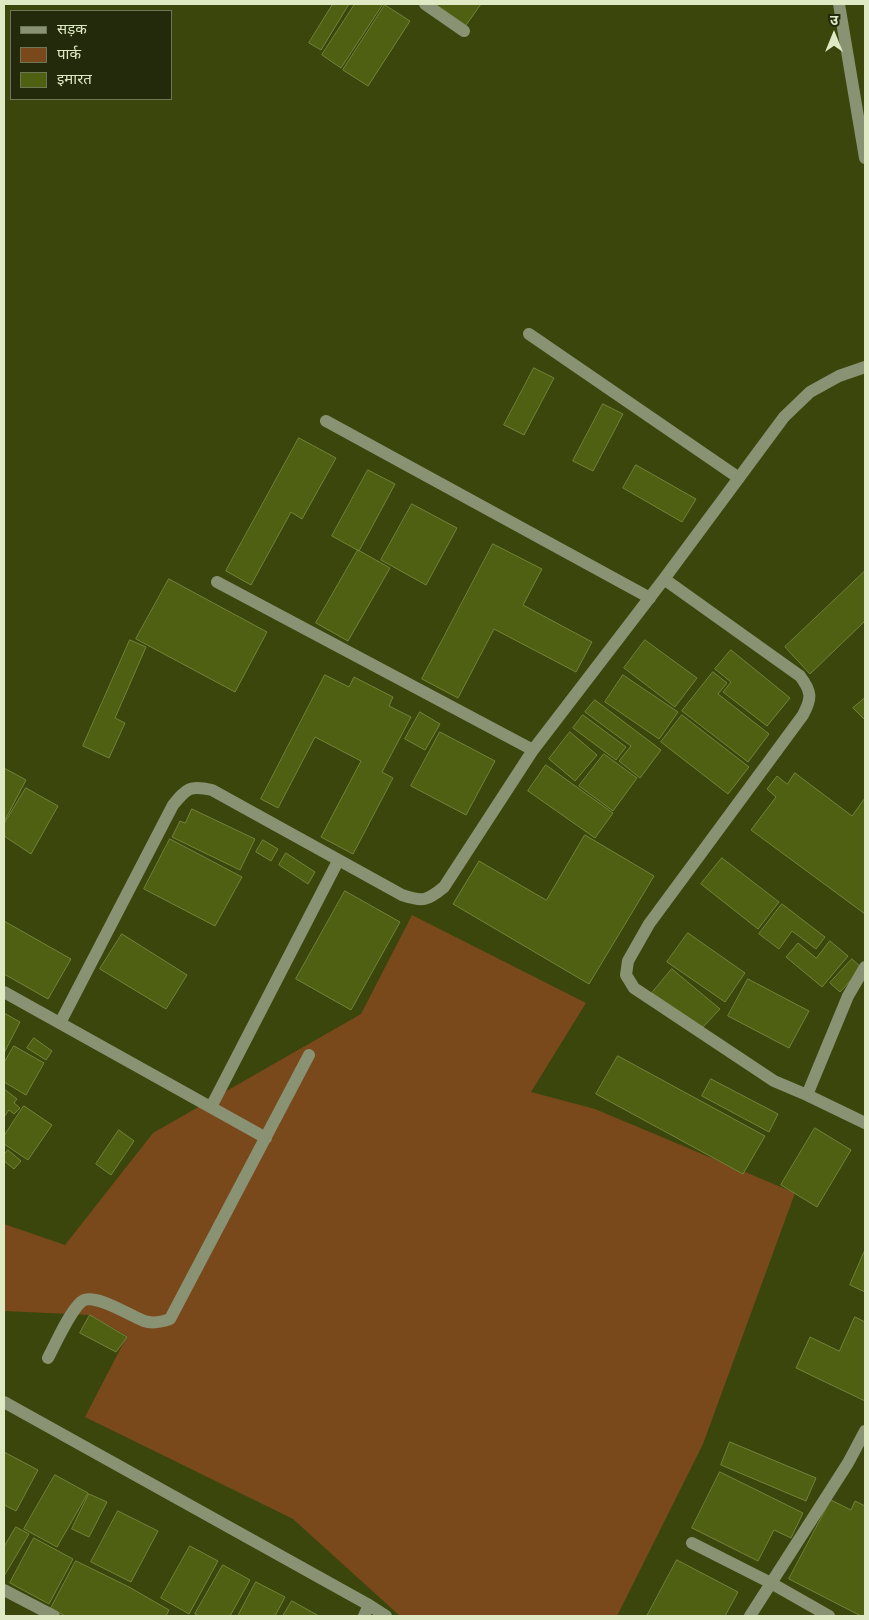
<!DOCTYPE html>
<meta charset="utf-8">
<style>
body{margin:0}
#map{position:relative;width:869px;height:1620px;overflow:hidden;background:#3a460b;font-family:"Work Sans","Noto Sans Devanagari",sans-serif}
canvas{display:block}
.frame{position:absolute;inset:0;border:5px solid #dfeac5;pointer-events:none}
.legend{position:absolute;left:10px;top:10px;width:162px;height:90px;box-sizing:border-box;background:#232a0b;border:1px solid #6e7755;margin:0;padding:6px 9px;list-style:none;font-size:15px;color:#dfeac5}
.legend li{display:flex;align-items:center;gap:10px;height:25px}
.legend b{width:25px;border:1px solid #6e7755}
.north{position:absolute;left:809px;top:10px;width:50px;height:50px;-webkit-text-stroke:4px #232a0b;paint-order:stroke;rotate:0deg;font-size:14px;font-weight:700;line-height:20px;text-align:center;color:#dfeac5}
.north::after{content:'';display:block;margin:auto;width:18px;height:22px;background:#dfeac5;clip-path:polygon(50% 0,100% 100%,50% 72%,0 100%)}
</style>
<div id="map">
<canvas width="869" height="1620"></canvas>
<div class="frame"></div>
<ul class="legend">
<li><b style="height:6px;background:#899273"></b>सड़क</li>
<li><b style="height:14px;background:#79491c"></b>पार्क</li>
<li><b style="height:14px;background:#506012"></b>इमारत</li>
</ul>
<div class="north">उ</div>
</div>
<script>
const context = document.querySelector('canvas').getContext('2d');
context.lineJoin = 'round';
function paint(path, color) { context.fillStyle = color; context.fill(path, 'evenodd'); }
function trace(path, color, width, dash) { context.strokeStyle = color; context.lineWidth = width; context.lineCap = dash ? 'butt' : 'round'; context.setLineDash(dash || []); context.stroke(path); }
const green = new Path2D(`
 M 412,915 L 586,1003 L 531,1092 L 595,1109 L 795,1193 L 703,1444 L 617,1616 L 400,1616 L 293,1519 L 85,1417 L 127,1336 L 90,1315 L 4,1311 L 4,1224 L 65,1245 L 153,1133 L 361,1014 Z`);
const building = new Path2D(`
 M 333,4 L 349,4 L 321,50 L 309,43 Z
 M 355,4 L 383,4 L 341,68 L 322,55 Z
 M 430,4 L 481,4 L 464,28 Z
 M 385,5 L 410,21 L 368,86 L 343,70 Z
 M 534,368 L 554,378 L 524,435 L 504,425 Z
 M 603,404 L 623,414 L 593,471 L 573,461 Z
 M 299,438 L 336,458 L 302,519 L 291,512 L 251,585 L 226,571 Z
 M 636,465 L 696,499 L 682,522 L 623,488 Z
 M 368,470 L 395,484 L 359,551 L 332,536 Z
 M 412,504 L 457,528 L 426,585 L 381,560 Z
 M 493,544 L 542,569 L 523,605 L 592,642 L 576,672 L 494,629 L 458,698 L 422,679 Z
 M 358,550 L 390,568 L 348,641 L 316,623 Z
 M 865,571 L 865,621 L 810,674 L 785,647 Z
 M 169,579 L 267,632 L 235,692 L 136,639 Z
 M 130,640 L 146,647 L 115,718 L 125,723 L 109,758 L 83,746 Z
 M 645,640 L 697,678 L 675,707 L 624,668 Z
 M 731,650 L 790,698 L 767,726 L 723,692 L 731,682 L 715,669 Z
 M 713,672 L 727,683 L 718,694 L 769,734 L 748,762 L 682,711 Z
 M 325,675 L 349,687 L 354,677 L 393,697 L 389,706 L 411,717 L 382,772 L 393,778 L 353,854 L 321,837 L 361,761 L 315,737 L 278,808 L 261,799 Z
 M 623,675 L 678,712 L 659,739 L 605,702 Z
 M 865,698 L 865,720 L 853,708 Z
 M 595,700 L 661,750 L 640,778 L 619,761 L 631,746 L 585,712 Z
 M 420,712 L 440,724 L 425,750 L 405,739 Z
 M 583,715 L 626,747 L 616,760 L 573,728 Z
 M 682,715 L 749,767 L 728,794 L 661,742 Z
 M 440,732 L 495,761 L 466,815 L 411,786 Z
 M 570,732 L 597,755 L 575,781 L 549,759 Z
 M 604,754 L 637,778 L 613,811 L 579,786 Z
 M 546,765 L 613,813 L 595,838 L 528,791 Z
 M 4,768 L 26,780 L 4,822 Z
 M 795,773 L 852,816 L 865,798 L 865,914 L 751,830 L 776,797 L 767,789 L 777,776 L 787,784 Z
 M 26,788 L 58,806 L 31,854 L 4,836 L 4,824 Z
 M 192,809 L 255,839 L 240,870 L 172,837 L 180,821 L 185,823 Z
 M 585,835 L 654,876 L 589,984 L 453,904 L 479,861 L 546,900 Z
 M 170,839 L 242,877 L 215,926 L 144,889 Z
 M 263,840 L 278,849 L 271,861 L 256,852 Z
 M 286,853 L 315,872 L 308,884 L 279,865 Z
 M 722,858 L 779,902 L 758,929 L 701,884 Z
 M 345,891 L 400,922 L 351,1010 L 296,979 Z
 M 782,904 L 825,937 L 816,949 L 792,931 L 779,949 L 759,934 Z
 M 4,921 L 71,959 L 48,999 L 4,974 Z
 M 688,933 L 745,973 L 725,1002 L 667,962 Z
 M 122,934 L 187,975 L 166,1009 L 100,969 Z
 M 830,941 L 848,956 L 822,987 L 786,957 L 798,943 L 816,958 Z
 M 852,959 L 862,968 L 840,992 L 830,983 Z
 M 672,969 L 720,1009 L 703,1027 L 652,993 Z
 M 748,979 L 809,1011 L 789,1048 L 728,1016 Z
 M 4,1013 L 20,1022 L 4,1053 Z
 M 34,1038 L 52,1051 L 46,1060 L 27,1048 Z
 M 14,1046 L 44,1063 L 26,1095 L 4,1082 L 4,1063 Z
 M 618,1056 L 765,1136 L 743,1174 L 596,1094 Z
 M 711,1079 L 778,1114 L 769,1132 L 702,1096 Z
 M 4,1089 L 17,1099 L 14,1103 L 20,1108 L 14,1114 L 9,1110 L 4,1117 Z
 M 24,1106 L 52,1125 L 28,1160 L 4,1144 L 4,1136 Z
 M 815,1128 L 851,1150 L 817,1207 L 781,1185 Z
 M 119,1130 L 134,1141 L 111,1175 L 96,1164 Z
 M 8,1150 L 21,1161 L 14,1169 L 4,1161 L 4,1155 Z
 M 865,1250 L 865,1292 L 850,1285 Z
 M 90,1315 L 127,1337 L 116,1352 L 80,1333 Z
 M 855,1317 L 865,1322 L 865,1401 L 796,1368 L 810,1337 L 839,1351 Z
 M 730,1442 L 816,1478 L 806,1501 L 721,1465 Z
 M 4,1452 L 38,1470 L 16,1511 L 4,1505 Z
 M 720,1472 L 803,1513 L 791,1538 L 774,1530 L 758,1561 L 692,1528 Z
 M 55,1475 L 88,1493 L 57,1547 L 24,1529 Z
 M 89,1494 L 107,1502 L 89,1537 L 72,1529 Z
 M 831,1500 L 851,1510 L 855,1501 L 865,1506 L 865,1616 L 861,1616 L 789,1579 Z
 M 118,1511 L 158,1531 L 131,1582 L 91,1562 Z
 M 16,1527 L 29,1534 L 4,1576 L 4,1547 Z
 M 34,1538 L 73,1559 L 49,1604 L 10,1583 Z
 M 190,1546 L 218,1561 L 189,1614 L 161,1598 Z
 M 677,1560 L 738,1592 L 725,1616 L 647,1616 Z
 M 76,1561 L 129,1587 L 169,1610 L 166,1616 L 65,1616 L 51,1608 Z
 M 223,1565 L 250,1580 L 230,1616 L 199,1616 L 195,1614 Z
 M 256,1582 L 285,1597 L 275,1616 L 238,1616 Z
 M 292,1601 L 319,1616 L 283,1616 Z`);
const minor = new Path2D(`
 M 425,4 L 464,31
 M 839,4 L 865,158
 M 529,334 L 739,478
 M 326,421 L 650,598
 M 664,579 L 800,676 C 812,692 812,698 803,715 L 649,924 L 628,961 L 626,975 L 634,988 L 774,1081 L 807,1095 L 865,1123
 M 217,582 L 533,750
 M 4,992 L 266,1138
 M 60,1023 L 173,805 C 187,788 190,785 212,790 L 402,895 C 423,902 427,901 444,887 L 533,750 L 664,579 L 784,417 L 810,392 L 839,376 L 865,367
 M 807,1095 L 848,996 L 865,967
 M 211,1107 L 338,861
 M 48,1358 C 56,1343 69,1313 81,1302 C 93,1291 130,1316 144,1321 C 153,1324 162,1322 170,1319 L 309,1055
 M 4,1402 L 369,1605 L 364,1616
 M 692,1543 L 771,1583 L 829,1616
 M 4,1590 L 54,1616
 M 369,1605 L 386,1616
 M 750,1616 L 848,1463 L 865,1431`);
paint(green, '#79491c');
paint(building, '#506012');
trace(building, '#72833a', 1);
trace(minor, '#899273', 12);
</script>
